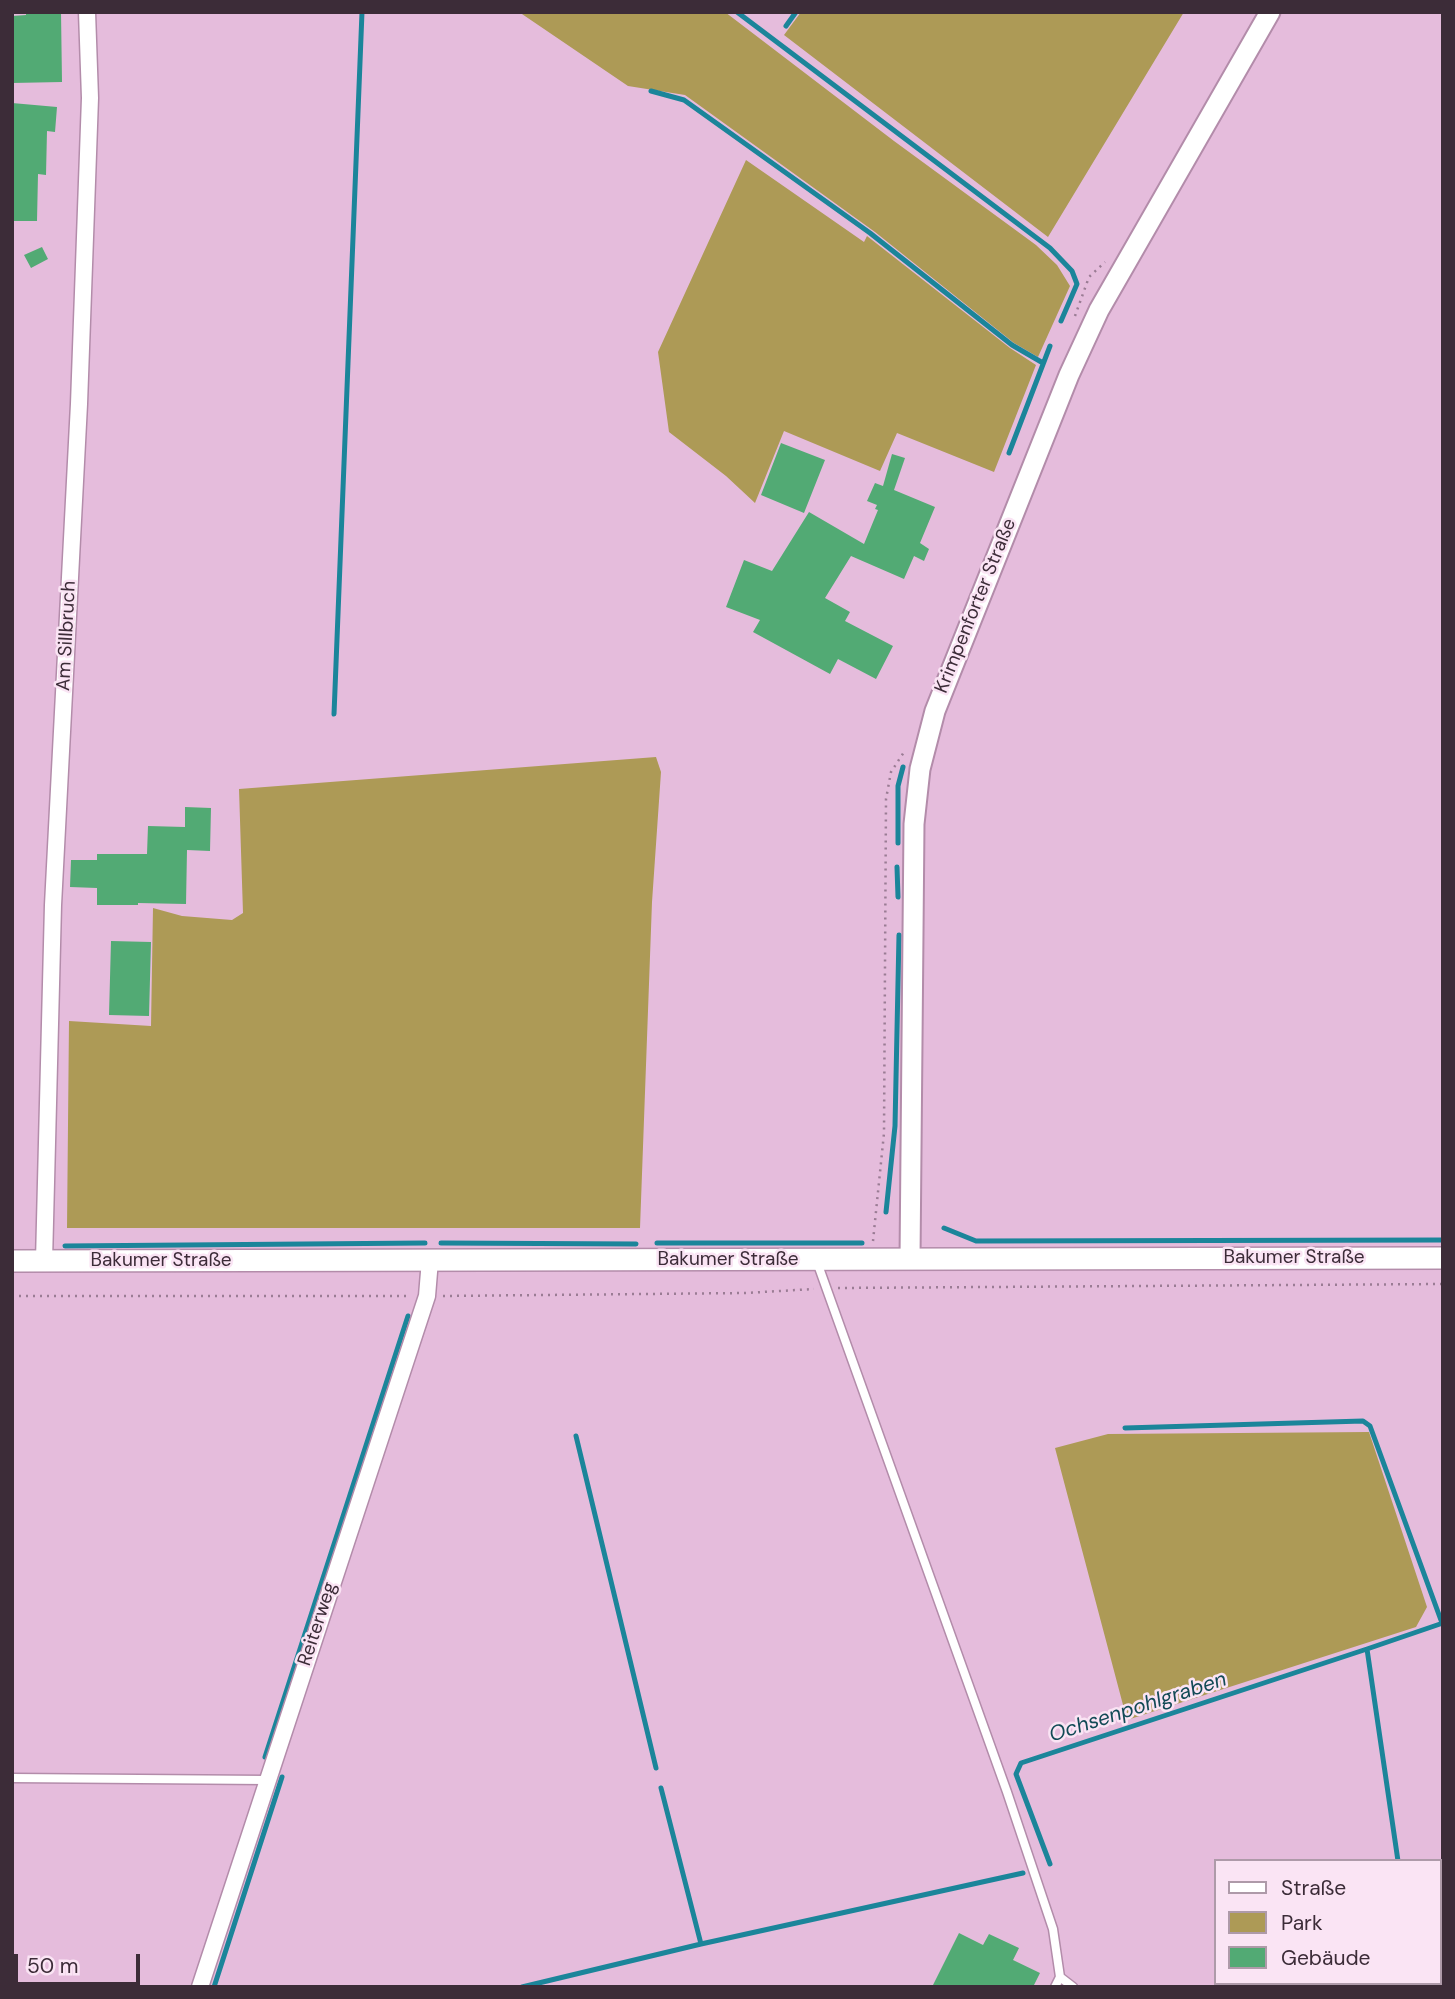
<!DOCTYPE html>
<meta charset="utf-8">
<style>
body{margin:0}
#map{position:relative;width:1455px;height:1999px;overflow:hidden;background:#e5bcdc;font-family:"DM Sans",sans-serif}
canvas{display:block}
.frame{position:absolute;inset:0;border:14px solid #3c2c38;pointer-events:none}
.legend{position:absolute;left:1214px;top:1859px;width:228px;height:126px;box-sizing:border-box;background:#fae4f4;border:2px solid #ae9aa9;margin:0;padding:9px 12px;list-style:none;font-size:21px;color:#3c2c38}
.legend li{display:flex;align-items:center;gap:14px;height:35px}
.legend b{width:35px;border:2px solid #ae9aa9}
.scale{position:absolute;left:14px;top:1954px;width:126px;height:32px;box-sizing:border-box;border:4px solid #3c2c38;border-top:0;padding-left:9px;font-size:21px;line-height:24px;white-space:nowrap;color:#3c2c38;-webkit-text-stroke:5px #fae4f4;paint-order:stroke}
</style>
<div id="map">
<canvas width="1455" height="1999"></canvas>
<div class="frame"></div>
<ul class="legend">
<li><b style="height:9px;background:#fff"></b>Straße</li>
<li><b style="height:19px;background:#ad9a56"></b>Park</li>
<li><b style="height:19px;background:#52aa74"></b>Gebäude</li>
</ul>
<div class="scale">50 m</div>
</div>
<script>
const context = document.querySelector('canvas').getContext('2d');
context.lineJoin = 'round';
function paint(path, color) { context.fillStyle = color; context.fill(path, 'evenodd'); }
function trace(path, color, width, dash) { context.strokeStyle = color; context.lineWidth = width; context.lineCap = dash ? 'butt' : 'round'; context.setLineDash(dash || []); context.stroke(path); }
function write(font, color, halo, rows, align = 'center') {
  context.font = font + ' "DM Sans",sans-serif'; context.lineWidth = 5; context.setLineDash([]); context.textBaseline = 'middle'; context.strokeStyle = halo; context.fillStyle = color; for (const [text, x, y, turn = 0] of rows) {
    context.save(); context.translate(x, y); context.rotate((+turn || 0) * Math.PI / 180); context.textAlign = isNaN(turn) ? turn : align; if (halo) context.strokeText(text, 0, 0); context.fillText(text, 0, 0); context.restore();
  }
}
const green = new Path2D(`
 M 519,12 L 725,12 L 894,141 L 1036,245 L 1057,265 L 1070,286 L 1038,357 L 1014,343 L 875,232 L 685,95 L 628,86 Z
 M 801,12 L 1184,12 L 1048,237 L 784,35 Z
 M 746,160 L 864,242 L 867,236 L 1010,348 L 1036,365 L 994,472 L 897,433 L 880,471 L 784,431 L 755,503 L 726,476 L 669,432 L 658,352 Z
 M 656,757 L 661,772 L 652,902 L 640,1228 L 67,1228 L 69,1021 L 151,1026 L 153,908 L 182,916 L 232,920 L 243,913 L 239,789 Z
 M 1369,1432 L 1427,1607 L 1416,1627 L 1127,1720 L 1055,1448 L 1108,1434 Z`);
const stream = new Path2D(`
 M 737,12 L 1050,248 L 1072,271 L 1077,284 L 1061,321
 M 786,26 L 796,12
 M 651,91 L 684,100 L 870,233 L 1012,345 L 1043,363
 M 1009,453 L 1050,346
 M 334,714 L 362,12
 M 898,843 L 898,786 L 903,767
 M 897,867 L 898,897
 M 886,1212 L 895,1126 L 899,935
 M 944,1228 L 976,1241 L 1443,1240
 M 441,1243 L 636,1244
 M 657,1243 L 862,1243
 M 65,1246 L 425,1243
 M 1125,1428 L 1363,1421 L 1370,1426 L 1442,1623
 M 576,1436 L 656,1768
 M 1367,1649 L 1443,1623
 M 265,1757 L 408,1316
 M 661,1788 L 701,1944
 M 1050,1864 L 1016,1774 L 1021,1763 L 1367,1649 L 1398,1861
 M 214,1987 L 282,1777
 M 522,1987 L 701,1944 L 1023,1873
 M 1372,1987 L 1376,1983`);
const building = new Path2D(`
 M 26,12 L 61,12 L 62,82 L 12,83 L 12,16 L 26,15 Z
 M 12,103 L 57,107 L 55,132 L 47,131 L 46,175 L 38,174 L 37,221 L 12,221 Z
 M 42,247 L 48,259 L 31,268 L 24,255 Z
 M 781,443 L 825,460 L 804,513 L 761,495 Z
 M 892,454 L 905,458 L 894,490 L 935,507 L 920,543 L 929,549 L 924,561 L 914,556 L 904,579 L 851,556 L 825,598 L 850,612 L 845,621 L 893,646 L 876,679 L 838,659 L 830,674 L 753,632 L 760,620 L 726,607 L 744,560 L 772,571 L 809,512 L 864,544 L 878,510 L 875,509 L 877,505 L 867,501 L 875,483 L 883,486 Z
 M 185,807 L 211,808 L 210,851 L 187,850 L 186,904 L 138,903 L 138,905 L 97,905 L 97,888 L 70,887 L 71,860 L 97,860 L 97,854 L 147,854 L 148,826 L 185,827 Z
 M 111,941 L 151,942 L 149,1016 L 109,1015 Z
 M 959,1933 L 983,1945 L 989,1934 L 1019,1948 L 1013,1960 L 1040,1973 L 1033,1987 L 932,1987 Z`);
const path = new Path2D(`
 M 1075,316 L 1089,277 L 1105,262
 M 873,1241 L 884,1133 L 886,799 L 891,772 L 904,752
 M 838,1288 L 1443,1284
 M 12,1296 L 411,1296
 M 443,1296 L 745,1293 L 814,1289`);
const service = new Path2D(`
 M 817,1262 L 1007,1792 L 1053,1929 L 1060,1977 L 1055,1987
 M 12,1778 L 267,1780
 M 1439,1955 L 1443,1953
 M 1060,1977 L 1073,1987
 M 1391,1987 L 1397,1983`);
const minor = new Path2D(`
 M 44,1261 L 53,905 L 79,404 L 90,98 L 87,12
 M 200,1987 L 427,1296 L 430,1260`);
const tertiary = new Path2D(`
 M 910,1259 L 914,824 L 920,769 L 935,711 L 1069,375 L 1099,310 L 1270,12`);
const secondary = new Path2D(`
 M 12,1261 L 1443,1258`);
const streetNames = [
 ["Krimpenforter Straße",976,606,-68],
 ["Am Sillbruch",67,636,-87],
 ["Bakumer Straße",1294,1258],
 ["Bakumer Straße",728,1260],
 ["Bakumer Straße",161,1261],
 ["Reiterweg",318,1624,-72]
];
const waterNames = [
 ["Ochsenpohlgraben",1138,1708,-18]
];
paint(green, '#ad9a56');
trace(stream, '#1b859a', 5);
paint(building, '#52aa74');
trace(service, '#b38caa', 11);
trace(minor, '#b38caa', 19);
trace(tertiary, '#b38caa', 23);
trace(secondary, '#b38caa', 24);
trace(path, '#9a7c94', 2.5, [2, 5]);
trace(service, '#fff', 8);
trace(minor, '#fff', 16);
trace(tertiary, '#fff', 19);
trace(secondary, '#fff', 21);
write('19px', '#3c2c38', '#fae4f4', streetNames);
write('italic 21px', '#124a56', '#fae4f4', waterNames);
</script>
